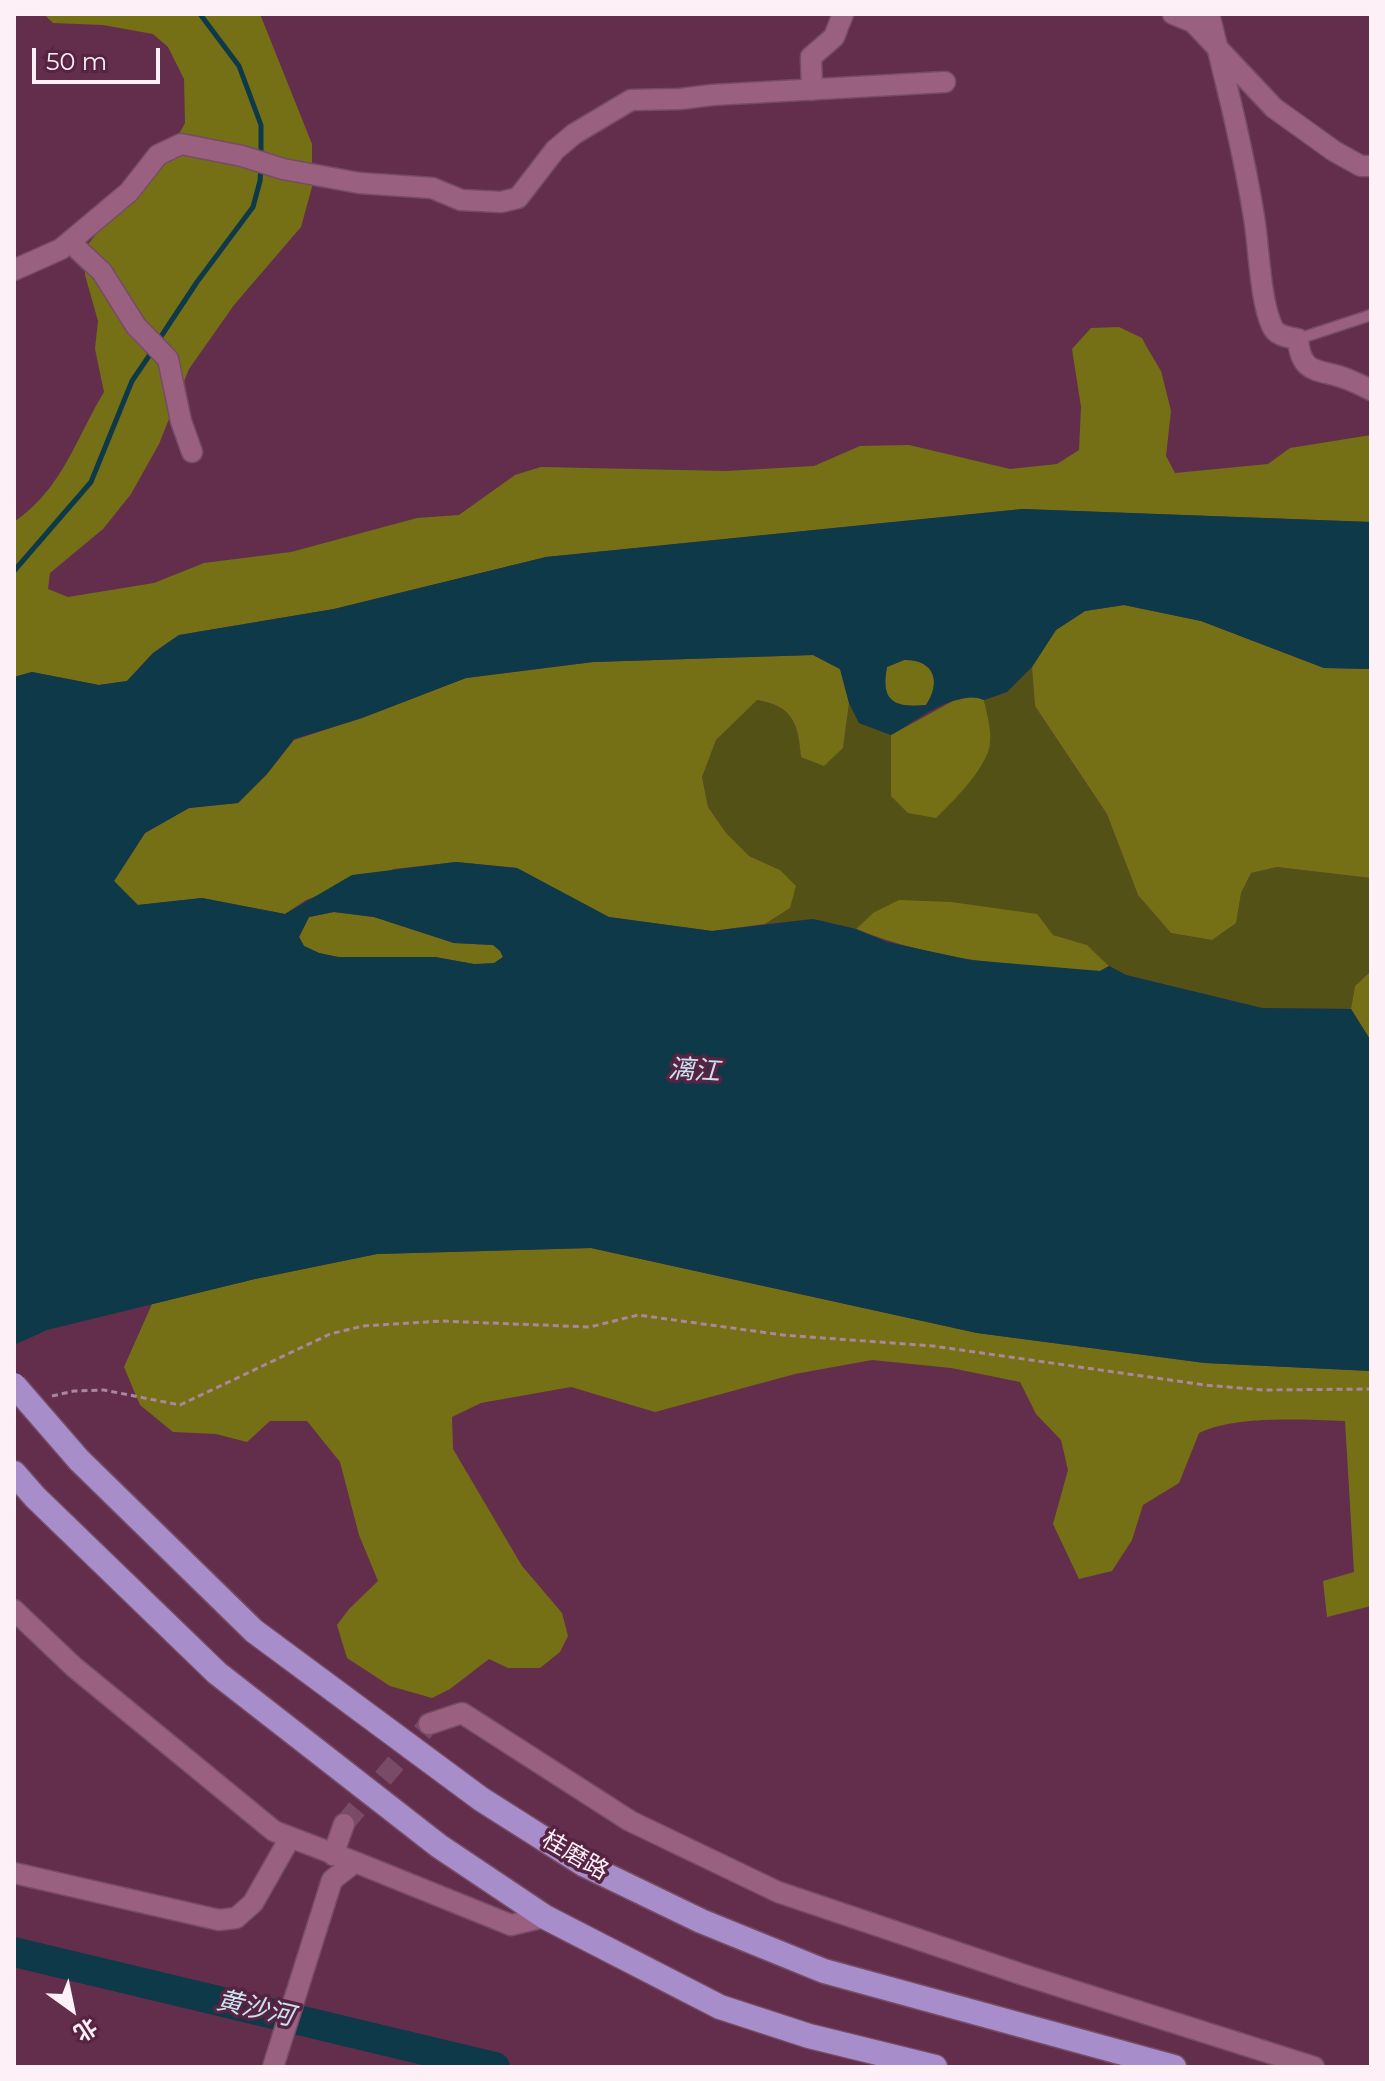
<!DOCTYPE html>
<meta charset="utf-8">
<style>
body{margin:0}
#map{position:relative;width:1385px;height:2081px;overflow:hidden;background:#632e4c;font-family:Montserrat,"Noto Sans SC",sans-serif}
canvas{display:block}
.frame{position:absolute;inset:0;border:16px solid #fdf0f6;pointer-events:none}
.north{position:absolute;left:32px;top:1969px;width:80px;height:80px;-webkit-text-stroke:6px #572342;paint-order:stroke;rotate:147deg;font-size:22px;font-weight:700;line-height:32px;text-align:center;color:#fdf0f6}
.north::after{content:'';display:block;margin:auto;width:28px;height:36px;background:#fdf0f6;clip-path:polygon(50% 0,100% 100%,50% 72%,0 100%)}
.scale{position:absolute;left:32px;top:48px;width:128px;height:36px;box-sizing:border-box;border:4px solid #fdf0f6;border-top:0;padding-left:10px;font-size:24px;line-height:28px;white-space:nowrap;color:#fdf0f6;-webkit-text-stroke:6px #572342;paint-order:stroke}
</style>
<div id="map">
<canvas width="1385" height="2081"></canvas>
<div class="frame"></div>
<div class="north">北</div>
<div class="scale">50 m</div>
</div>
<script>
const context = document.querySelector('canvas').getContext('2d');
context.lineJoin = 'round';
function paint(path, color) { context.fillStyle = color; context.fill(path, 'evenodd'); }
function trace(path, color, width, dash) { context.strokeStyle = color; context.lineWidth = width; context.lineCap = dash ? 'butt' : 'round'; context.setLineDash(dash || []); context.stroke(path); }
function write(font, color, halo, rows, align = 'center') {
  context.font = font + ' Montserrat,"Noto Sans SC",sans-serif'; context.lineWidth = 7; context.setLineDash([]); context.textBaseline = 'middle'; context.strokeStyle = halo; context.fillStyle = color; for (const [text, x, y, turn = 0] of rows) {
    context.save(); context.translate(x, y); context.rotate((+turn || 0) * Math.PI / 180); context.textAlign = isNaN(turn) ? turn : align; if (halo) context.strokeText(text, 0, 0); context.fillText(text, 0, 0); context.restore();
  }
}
const green = new Path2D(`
 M 1032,667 L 1035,706 L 1107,814 L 1138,895 L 1171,933 L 1212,940 L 1236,923 L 1241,893 L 1251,873 L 1277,867 L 1371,878 L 1371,973 L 1355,986 L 1351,1009 L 1262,1008 L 1126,975 L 1109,966 L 1087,945 L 1053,935 L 873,913 L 856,929 L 813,919 L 765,924 L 790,908 L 780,870 L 749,856 L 726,833 L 708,807 L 702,777 L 716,740 L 756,700 C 793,706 798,723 801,757 L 843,748 L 849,703 L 859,723 L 891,735 L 891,796 L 989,724 L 984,700 L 1007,692 Z`);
const forest = new Path2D(`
 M 44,14 L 260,14 L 312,144 L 312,187 L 301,227 L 234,305 L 189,369 L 159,444 L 131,494 L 103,529 L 50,573 L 48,589 L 68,597 L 154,583 L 204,563 L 291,552 L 417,518 L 459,515 L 515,475 L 541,467 L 726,471 L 814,466 L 860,446 L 909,445 L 1010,469 L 1057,464 L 1079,450 L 1081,407 L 1072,349 L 1091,328 L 1119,327 L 1142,338 L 1145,344 L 1161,371 L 1171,411 L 1166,456 L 1175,473 L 1268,464 L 1290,448 L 1371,435 L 1371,522 L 1022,509 L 546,557 L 334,609 L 179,635 L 153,653 L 127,681 L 99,685 L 32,672 L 14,677 L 14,522 C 63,488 75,440 104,392 L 95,349 L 98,321 L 85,275 L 85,248 L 105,223 L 159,170 L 185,123 L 184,79 L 168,47 L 153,34 L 103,25 L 53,23 Z
 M 1124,605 L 1201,621 L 1324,668 L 1371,669 L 1371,878 L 1277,867 L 1251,873 L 1241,893 L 1236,923 L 1212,940 L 1171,933 L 1138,895 L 1107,814 L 1035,706 L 1032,667 L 1056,630 L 1085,611 Z
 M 813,655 L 840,669 L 849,703 L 843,748 L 824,766 L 801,757 C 798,723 793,706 757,700 L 716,740 L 702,777 L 708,807 L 726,833 L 749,856 L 780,870 L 796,886 L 790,908 L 765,924 L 712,931 L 608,917 L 517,868 L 456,862 L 394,869 L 306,900 L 285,914 L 202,898 L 137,905 L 114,881 L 145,833 L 189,808 L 238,803 L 267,774 L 294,740 L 362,718 L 466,678 L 593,662 Z
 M 904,660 C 934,659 942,682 926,705 C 895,708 880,702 887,667 Z
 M 975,696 L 984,700 C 987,715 994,737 988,752 C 978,777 955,799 936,818 L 908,813 L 891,796 L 891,735 L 953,701 Z
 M 899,900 L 951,902 L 1037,914 L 1053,935 L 1087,945 L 1109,966 L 1100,971 C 1018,967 932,960 856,929 L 873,913 Z
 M 334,912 L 374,917 L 454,943 L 493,945 L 501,951 L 503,957 L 494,964 L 474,964 L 435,957 L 338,957 L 319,953 L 304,946 L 299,937 L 309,917 Z
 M 1369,973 L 1371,973 L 1371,1041 L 1351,1009 L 1355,986 Z
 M 591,1248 L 977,1333 L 1205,1363 L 1371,1371 L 1371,1606 L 1327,1617 L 1323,1581 L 1354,1572 L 1345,1421 C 1303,1420 1237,1415 1199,1433 L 1179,1483 L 1143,1505 L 1132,1540 L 1112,1571 L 1079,1579 L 1053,1524 L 1068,1470 L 1061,1440 L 1036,1414 L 1020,1382 L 951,1368 L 872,1360 L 795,1374 L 655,1412 L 571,1387 L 481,1403 L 452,1417 L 453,1449 L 522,1566 L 562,1613 L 568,1636 L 560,1652 L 540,1668 L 508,1668 L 489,1659 L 450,1689 L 432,1698 L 390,1686 L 347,1658 L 337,1625 L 349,1609 L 378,1581 L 359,1535 L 340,1462 L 307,1421 L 270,1421 L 247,1442 L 216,1434 L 173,1432 L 140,1405 L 124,1367 L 152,1304 L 255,1279 L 377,1254 Z`);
const water = new Path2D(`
 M 1023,509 L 1371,522 L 1371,669 L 1324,668 L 1201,621 L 1124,605 L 1085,611 L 1056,630 L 1032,667 L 1007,692 L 984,700 C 956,688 916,721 891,735 L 859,723 L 849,703 L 840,669 L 813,655 L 593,662 L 466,678 L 362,718 L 294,739 L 267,774 L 238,803 L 189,808 L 145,833 L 114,881 L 138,905 L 202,898 L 285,914 L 352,875 L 456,862 L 517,868 L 609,917 L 712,931 L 813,919 L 856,929 L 887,942 L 970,960 L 1100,971 L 1109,966 L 1126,975 L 1262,1008 L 1351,1009 L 1371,1041 L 1371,1371 L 1205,1363 L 977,1333 L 591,1248 L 377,1254 L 255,1279 L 47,1330 L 14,1345 L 14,677 L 32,672 L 99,685 L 127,681 L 153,653 L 179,635 L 334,609 L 546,557 ZM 904,660 C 934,659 942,682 926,705 C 895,708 880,702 887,667 ZM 334,912 L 374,917 L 454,943 L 493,945 L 500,951 L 503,957 L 494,963 L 474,964 L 435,957 L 338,957 L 319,953 L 304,946 L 299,937 L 309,917 Z`);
const stream = new Path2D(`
 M 200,14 L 239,66 L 261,125 L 261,156
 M 158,341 L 197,282 L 253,207 L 260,181 L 261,166
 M 14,571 L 91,482 L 132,381 L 153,350`);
const river = new Path2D(`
 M 14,1952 L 495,2067`);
const streetTunnel = new Path2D(`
 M 344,1824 L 429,1724`);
const path = new Path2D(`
 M 52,1396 L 74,1391 L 104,1390 L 180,1405 L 330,1334 L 363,1326 L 441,1321 L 590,1327 L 638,1315 L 783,1335 L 933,1346 L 1205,1385 L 1263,1390 L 1371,1389`);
const lane = new Path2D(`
 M 1298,339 L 1371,315`);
const street = new Path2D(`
 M 1173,14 L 1193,22 L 1274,108 L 1334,151 L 1361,166 L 1371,166
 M 1209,14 C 1226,82 1243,149 1254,217 C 1259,247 1260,300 1272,326 C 1276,336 1288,337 1298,339 C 1301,377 1320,368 1347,379 C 1355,382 1363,386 1371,390
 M 812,90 L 811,57 L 834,37 L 843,14
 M 70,242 L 102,272 L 136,326 L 168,359 L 181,421 L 192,452
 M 14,270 L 61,249 L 129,192 L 158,155 L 181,144 L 242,156 L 283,169 L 359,183 L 432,188 L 461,200 L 501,202 L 518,198 L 555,150 L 574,134 L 631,100 L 680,99 L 712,95 L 945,82
 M 14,1610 L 74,1667 L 274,1831 L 355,1862
 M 429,1724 L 462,1713 L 630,1821 L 778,1892 L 1024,1975 L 1314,2067
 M 333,1855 L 344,1824
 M 14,1873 L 219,1920 L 236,1918 L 253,1903 L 290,1838
 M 273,2067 L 332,1880 L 355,1862 L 511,1925 L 545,1917`);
const primary = new Path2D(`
 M 79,1460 L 254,1631 L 481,1799 L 585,1865 L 701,1921 L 824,1971 L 1174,2067
 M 14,1473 L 35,1497 L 217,1673 L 439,1846 L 545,1917 L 720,2007 L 809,2036 L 935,2067`);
const primaryBridge = new Path2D(`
 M 14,1385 L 79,1460`);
const streetNames = [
 ["桂磨路",575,1856,30]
];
const waterNames = [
 ["漓江",694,1071,3],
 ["黄沙河",255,2009,13]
];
paint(green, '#535115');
paint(forest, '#757016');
paint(water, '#0e3948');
trace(stream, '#0e3948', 5);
trace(river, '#0e3948', 30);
trace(streetTunnel, '#7a4b66', 20, [20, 10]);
trace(lane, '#764c65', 13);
trace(street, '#764c65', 23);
trace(primary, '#764c65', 27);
trace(path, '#aa879a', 3, [6, 4]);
trace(lane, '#9a6080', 10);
trace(street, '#9a6080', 20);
trace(primary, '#a88dcb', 24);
trace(primaryBridge, '#764c65', 27, []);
trace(primaryBridge, '#a88dcb', 24);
write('24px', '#fdf0f6', '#572342', streetNames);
write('italic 26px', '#c9e4f0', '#572342', waterNames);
</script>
